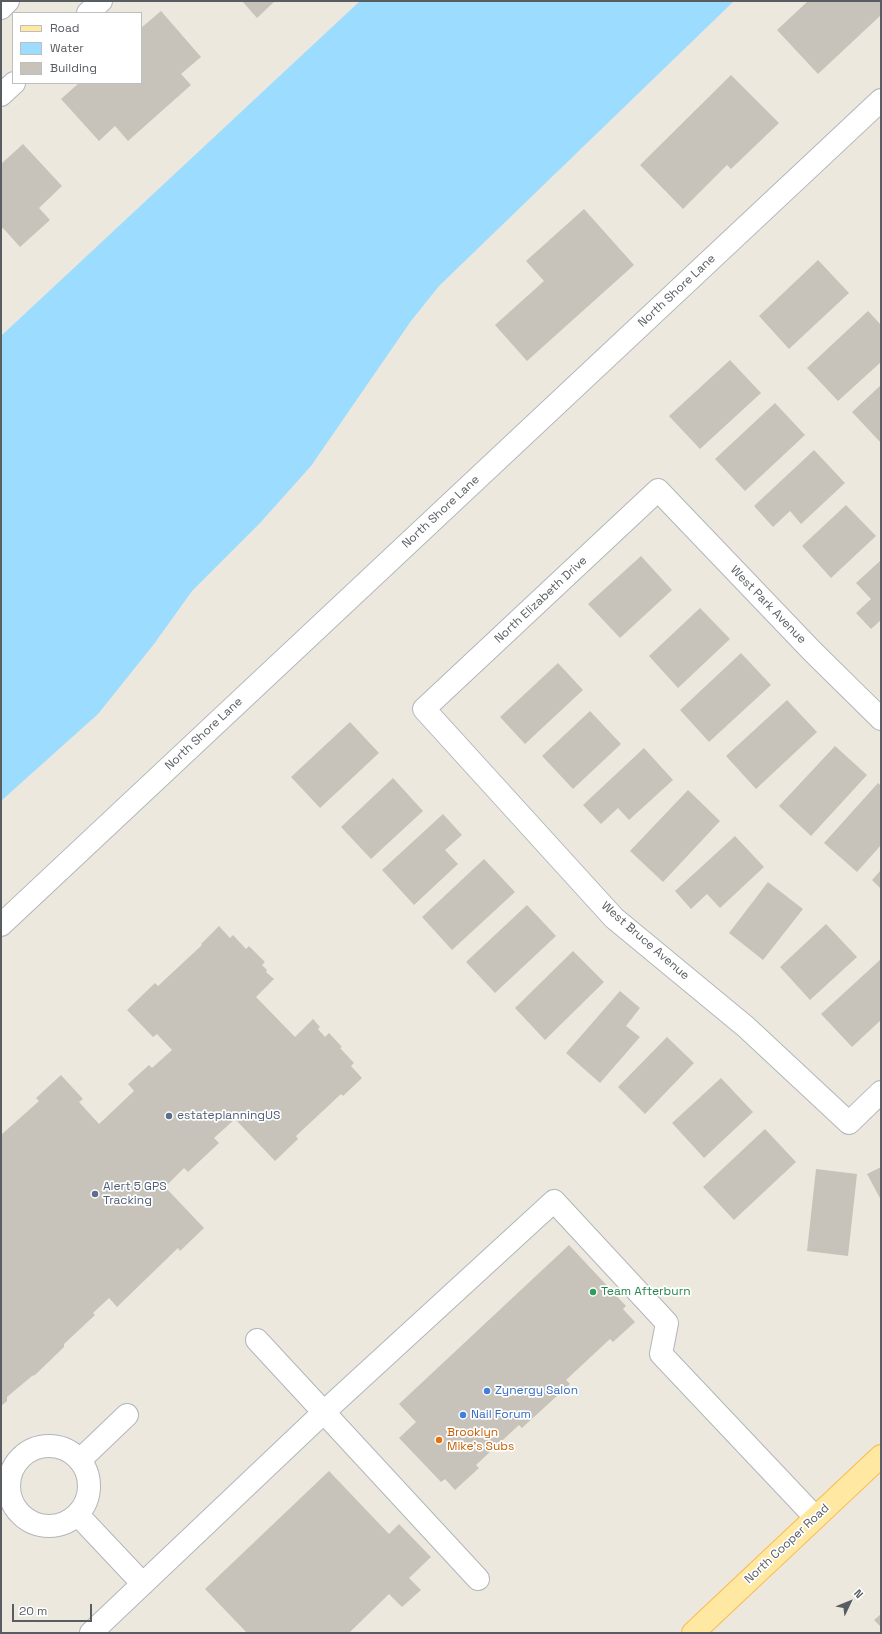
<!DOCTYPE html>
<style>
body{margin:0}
#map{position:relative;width:882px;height:1634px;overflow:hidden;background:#ece8de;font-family:"Space Grotesk",sans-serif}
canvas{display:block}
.frame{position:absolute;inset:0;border:2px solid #585d61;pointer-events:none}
.legend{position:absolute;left:12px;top:12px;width:130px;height:72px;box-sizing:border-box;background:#fff;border:1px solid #bcbec0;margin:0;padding:5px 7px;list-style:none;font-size:12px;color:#585d61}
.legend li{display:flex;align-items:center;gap:8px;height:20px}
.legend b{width:20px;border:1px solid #bcbec0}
.north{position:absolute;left:830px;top:1582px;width:40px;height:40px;-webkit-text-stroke:3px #fff;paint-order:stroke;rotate:47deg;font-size:11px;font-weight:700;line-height:16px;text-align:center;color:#585d61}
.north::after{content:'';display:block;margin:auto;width:14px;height:18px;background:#585d61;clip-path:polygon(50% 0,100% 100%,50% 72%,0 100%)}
.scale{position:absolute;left:12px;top:1604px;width:80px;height:18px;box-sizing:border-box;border:2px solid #585d61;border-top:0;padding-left:5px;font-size:12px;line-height:14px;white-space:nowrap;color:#585d61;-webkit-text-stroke:3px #fff;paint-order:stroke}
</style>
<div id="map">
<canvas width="882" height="1634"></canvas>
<div class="frame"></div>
<ul class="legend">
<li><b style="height:5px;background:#ffe8a1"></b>Road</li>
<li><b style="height:11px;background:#9cdcff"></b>Water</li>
<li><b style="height:11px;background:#c7c3bb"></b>Building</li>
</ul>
<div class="north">N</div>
<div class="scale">20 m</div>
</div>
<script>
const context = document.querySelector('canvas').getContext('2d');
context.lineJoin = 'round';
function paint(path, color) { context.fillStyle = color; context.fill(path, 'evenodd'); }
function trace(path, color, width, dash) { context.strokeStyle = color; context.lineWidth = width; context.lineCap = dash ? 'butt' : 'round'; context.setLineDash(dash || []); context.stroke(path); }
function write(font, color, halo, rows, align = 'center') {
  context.font = font + ' "Space Grotesk",sans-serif'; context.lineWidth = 3.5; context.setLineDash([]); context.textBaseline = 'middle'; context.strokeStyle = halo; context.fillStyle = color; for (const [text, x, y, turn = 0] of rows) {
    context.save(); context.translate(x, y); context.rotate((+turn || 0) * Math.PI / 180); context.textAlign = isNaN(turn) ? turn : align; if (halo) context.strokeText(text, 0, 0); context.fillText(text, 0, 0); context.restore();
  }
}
const water = new Path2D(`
 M 360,1 L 734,1 L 439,286 L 411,321 L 311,466 L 260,523 L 192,591 L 154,644 L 98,714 L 1,801 L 1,336 Z`);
const building = new Path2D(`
 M 242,1 L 275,1 L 257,18 Z
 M 808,1 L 881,1 L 881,15 L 818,74 L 777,30 Z
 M 161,11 L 201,57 L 181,74 L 191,85 L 128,141 L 115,126 L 99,141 L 61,99 L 79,83 L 141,83 L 141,28 Z
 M 731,75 L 779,123 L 731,169 L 727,165 L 683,209 L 640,165 Z
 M 23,144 L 62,186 L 39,208 L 50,220 L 20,247 L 3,228 L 1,229 L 1,164 Z
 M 584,209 L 634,265 L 527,361 L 495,325 L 544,281 L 526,261 Z
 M 818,260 L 849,293 L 789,349 L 759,316 Z
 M 868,311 L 881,325 L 881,362 L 838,401 L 807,368 Z
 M 730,360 L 761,393 L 700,449 L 669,416 Z
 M 881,385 L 881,443 L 852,412 Z
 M 775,403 L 805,435 L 745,491 L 715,459 Z
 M 814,450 L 845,483 L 801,524 L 790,511 L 773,527 L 754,506 Z
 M 846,505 L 876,536 L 831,578 L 802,546 Z
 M 641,556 L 672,590 L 620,638 L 588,604 Z
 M 881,560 L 881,620 L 871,629 L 856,613 L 871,599 L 856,583 Z
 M 700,608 L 730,639 L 678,688 L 649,656 Z
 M 741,653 L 771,685 L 709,742 L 680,710 Z
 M 558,663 L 583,690 L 525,744 L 500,717 Z
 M 787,700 L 817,732 L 756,789 L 726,756 Z
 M 590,711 L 621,744 L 573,789 L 542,756 Z
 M 350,722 L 379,753 L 320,808 L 291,777 Z
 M 835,746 L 867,775 L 811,836 L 779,806 Z
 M 644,748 L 673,780 L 629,820 L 618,808 L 601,824 L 583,805 Z
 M 393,778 L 423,811 L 371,859 L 341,827 Z
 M 878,783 L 881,786 L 881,845 L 857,872 L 824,843 Z
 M 688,790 L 720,821 L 663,882 L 630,851 Z
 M 443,814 L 462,835 L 445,850 L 458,864 L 414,905 L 382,870 Z
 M 735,836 L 764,867 L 720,908 L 707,894 L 691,909 L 675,891 Z
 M 484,859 L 515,892 L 452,950 L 422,917 Z
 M 881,870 L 881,889 L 872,880 Z
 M 768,882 L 803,909 L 763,960 L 729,933 Z
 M 527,905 L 556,936 L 495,993 L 466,962 Z
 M 826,924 L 857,957 L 810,1000 L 780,967 Z
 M 219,926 L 230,938 L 233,935 L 246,949 L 249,946 L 265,962 L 262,965 L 267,970 L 266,972 L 274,979 L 256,997 L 295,1037 L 313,1019 L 320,1027 L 318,1029 L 325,1037 L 329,1033 L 342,1047 L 340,1048 L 354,1063 L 351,1066 L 362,1078 L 343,1096 L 341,1094 L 296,1136 L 298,1139 L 275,1161 L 235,1119 L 214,1138 L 219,1143 L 188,1172 L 184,1168 L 165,1187 L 204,1228 L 180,1251 L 178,1248 L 117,1307 L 109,1298 L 93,1313 L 95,1315 L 64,1344 L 64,1347 L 35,1375 L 32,1376 L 7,1397 L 7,1401 L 1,1406 L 1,1135 L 39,1101 L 36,1098 L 61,1075 L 83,1099 L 79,1102 L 99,1124 L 134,1091 L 128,1084 L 149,1065 L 152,1068 L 172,1050 L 157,1034 L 153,1037 L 127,1010 L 155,983 L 158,986 L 202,945 L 201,944 Z
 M 573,951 L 604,982 L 545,1040 L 515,1008 Z
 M 881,959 L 881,1020 L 852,1047 L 821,1014 Z
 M 620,991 L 640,1008 L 626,1026 L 640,1037 L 600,1083 L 566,1053 Z
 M 667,1037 L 694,1063 L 645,1114 L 618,1087 Z
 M 721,1078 L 753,1112 L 704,1158 L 672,1123 Z
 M 765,1129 L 796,1162 L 734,1220 L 703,1187 Z
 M 881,1167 L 881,1200 L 867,1174 Z
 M 816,1169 L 857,1174 L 848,1256 L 807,1251 Z
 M 569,1245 L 626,1306 L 623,1309 L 635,1322 L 613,1342 L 610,1339 L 566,1380 L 570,1384 L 522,1428 L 519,1425 L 476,1465 L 479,1468 L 455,1490 L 445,1479 L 441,1482 L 399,1438 L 416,1422 L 399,1404 Z
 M 329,1471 L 389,1534 L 399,1524 L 431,1557 L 409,1578 L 421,1590 L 402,1607 L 389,1594 L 349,1633 L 247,1633 L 205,1589 Z
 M 881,1614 L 881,1627 L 874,1620 Z`);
const minor = new Path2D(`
 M 1,8 L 8,1
 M 88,13 L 101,1
 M 1,95 L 14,83
 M 881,719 L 812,651 L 658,490 L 424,709 L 614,918 L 746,1027 L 849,1123 L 881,1092
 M 1,925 L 881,100
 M 257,1340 L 478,1579
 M9 1486a40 40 0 1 1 80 0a40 40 0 1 1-80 0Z
 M 80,1460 L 127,1415
 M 78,1515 L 143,1584
 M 91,1633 L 324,1412 L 554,1201 L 667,1323 L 661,1354 L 815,1517`);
const major = new Path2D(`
 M 693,1633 L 881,1456`);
const markers = [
 [169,1116,4,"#5c6f8a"],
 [95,1194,4,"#5c6f8a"],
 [593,1292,4,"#2e9e5b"],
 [487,1391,4,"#3f7fe0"],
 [463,1415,4,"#3f7fe0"],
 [439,1440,4,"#e8710a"]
];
const streetNames = [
 ["North Shore Lane",677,291,-43],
 ["North Shore Lane",441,512,-43],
 ["North Elizabeth Drive",541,600,-43],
 ["West Park Avenue",768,605,46],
 ["North Shore Lane",204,734,-43],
 ["West Bruce Avenue",645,941,41],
 ["North Cooper Road",787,1544,-43]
];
const serviceNames = [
 ["estateplanningUS",177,1116],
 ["Alert 5 GPS",103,1187],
 ["Tracking",103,1201]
];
const leisureNames = [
 ["Team Afterburn",601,1292]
];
const shopNames = [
 ["Zynergy Salon",495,1391],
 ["Nail Forum",471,1415]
];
const foodNames = [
 ["Brooklyn",447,1433],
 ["Mike's Subs",447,1447]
];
paint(water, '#9cdcff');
paint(building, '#c7c3bb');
trace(minor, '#b2b6bb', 24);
trace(major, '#fbba48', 24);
trace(minor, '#fff', 22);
trace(major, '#ffe8a1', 22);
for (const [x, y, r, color] of markers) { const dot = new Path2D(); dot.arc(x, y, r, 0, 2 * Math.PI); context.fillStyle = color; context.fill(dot); trace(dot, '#fff', 1.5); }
write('12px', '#585d61', '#fff', streetNames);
write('12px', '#4e5e75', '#fff', serviceNames, 'left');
write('12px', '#27864d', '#fff', leisureNames, 'left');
write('12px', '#366cbe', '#fff', shopNames, 'left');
write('12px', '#c56008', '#fff', foodNames, 'left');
</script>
